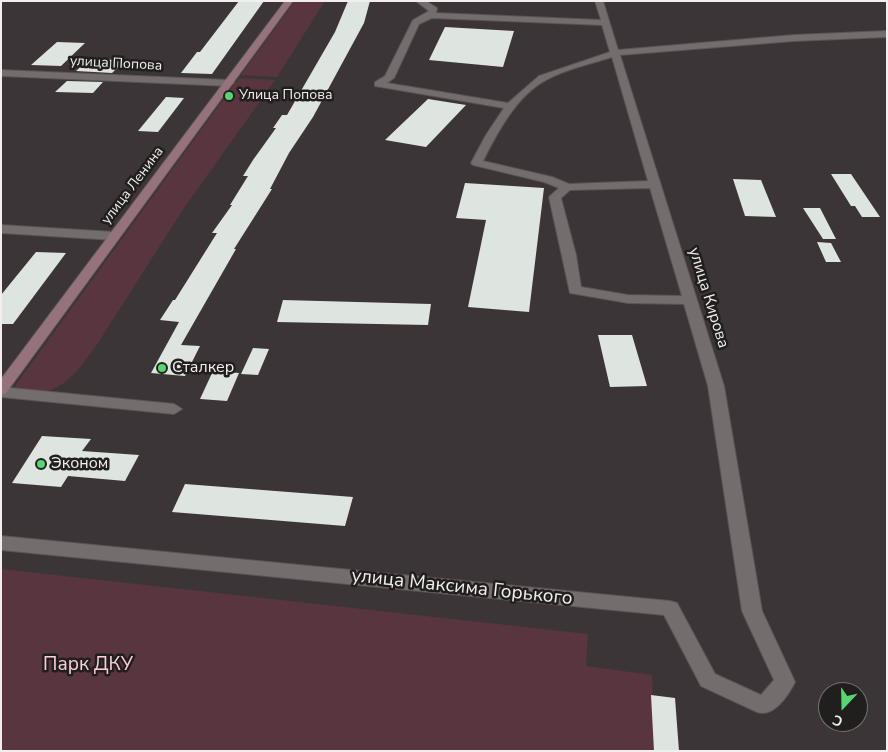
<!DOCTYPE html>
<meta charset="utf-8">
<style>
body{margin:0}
#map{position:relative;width:888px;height:752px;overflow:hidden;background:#3c3537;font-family:"Nunito Sans",sans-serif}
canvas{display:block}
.frame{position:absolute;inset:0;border:2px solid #f2eeef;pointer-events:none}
.north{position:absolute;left:818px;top:682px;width:50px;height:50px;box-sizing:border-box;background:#211e1e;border:1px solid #757172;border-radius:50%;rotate:201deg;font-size:14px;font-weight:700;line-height:20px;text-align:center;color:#f2eeef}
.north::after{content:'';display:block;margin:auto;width:18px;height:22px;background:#56d671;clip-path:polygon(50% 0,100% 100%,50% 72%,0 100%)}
</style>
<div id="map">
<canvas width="888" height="752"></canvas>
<div class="frame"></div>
<div class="north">С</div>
</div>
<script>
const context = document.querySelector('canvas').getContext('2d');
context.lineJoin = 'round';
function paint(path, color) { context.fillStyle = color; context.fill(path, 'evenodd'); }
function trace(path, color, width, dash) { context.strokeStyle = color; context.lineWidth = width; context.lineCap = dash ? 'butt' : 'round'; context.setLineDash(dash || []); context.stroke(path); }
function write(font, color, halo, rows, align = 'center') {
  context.font = font + ' "Nunito Sans",sans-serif'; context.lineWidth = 5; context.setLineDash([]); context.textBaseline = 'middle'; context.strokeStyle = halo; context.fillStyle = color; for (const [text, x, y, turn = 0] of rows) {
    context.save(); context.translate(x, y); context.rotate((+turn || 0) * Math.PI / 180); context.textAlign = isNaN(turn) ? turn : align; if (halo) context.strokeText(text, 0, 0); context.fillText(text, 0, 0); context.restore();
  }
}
const green = new Path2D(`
 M 295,1 L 325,1 L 277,77 L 241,75 Z
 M 239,78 L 275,80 L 184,208 L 96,346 L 77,371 L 64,383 L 49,391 L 19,389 L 15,386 Z
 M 1,569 L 588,634 L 586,666 L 652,675 L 654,751 L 1,751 Z`);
const building = new Path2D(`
 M 239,1 L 264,1 L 212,74 L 181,73 L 197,52 L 200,52 Z
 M 348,1 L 370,1 L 364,23 L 313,117 L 289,153 L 270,189 L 272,189 L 234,249 L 236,249 L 181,345 L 200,346 L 185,376 L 151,373 L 179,322 L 160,320 L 173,300 L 175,300 L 217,233 L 212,233 L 232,205 L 230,205 L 248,176 L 243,176 L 253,160 L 276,128 L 273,128 L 282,115 L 287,115 L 335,32 Z
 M 445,27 L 514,31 L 503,67 L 429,60 Z
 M 57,42 L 85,43 L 61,66 L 31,65 Z
 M 89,59 L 120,60 L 124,61 L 112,73 L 76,71 Z
 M 67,81 L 103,82 L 93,93 L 55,92 Z
 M 166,97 L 184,98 L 158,132 L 138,131 Z
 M 428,99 L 466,105 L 426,147 L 385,140 Z
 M 831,174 L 851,174 L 880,217 L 862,217 L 855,206 L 851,206 Z
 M 733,179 L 761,180 L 776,217 L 745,216 Z
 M 465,183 L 544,188 L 529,312 L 468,307 L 486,220 L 456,218 Z
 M 803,208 L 820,208 L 836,239 L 823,239 Z
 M 817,242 L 831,243 L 841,262 L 826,262 Z
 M 36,252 L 66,253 L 13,324 L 1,324 L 1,295 Z
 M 283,300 L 431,304 L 428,325 L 277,322 Z
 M 598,335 L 632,335 L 647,386 L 610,387 Z
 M 253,348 L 269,349 L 258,375 L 241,374 Z
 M 213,371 L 239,373 L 227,401 L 200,399 Z
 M 42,436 L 91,439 L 82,451 L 139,455 L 125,481 L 68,476 L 61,487 L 12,483 Z
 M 185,484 L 353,497 L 345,526 L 172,512 Z
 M 651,695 L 675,698 L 679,751 L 654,751 Z`);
const street = new Path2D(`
 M 416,1 L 426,1 L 437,8 L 436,13 L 601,20 L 595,1 L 603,1 L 618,50 L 794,35 L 887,31 L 887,37 L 794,41 L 620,55 L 724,386 L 762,611 L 795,682 C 788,696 773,718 757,712 L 701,686 L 664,615 L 1,550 L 1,536 L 670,601 L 677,603 L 715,674 L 761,695 L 774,680 L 742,611 L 708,386 L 684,304 L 628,303 L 570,293 L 549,197 L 559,188 L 544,182 L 473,165 L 471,163 L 486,135 L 504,108 L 375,86 L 375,82 L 385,76 L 413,20 L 429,11 ZM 432,18 L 602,25 L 610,52 L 539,76 L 508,103 L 387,83 L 394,78 L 419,24 ZM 612,57 L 648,181 L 569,184 L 552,177 L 483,161 C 497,133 517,95 546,80 C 565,69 591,64 612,57 ZM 650,188 L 682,296 L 628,295 L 581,287 L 576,255 L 561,198 L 570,190 Z
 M 1,70 L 229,80 L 234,83 L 229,86 L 1,76 Z
 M 1,225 L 114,232 L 120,236 L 114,240 L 1,233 Z
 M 1,387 L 174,404 L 182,409 L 174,414 L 1,397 Z`);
const secondary = new Path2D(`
 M 285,1 L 293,1 L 6,393 L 1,395 L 1,379 Z`);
const markers = [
 [229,96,5,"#56d671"],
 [162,368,5,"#56d671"],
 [41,464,5,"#56d671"]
];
const farStreetnames = [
 ["улица Попова",116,64,3],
 ["улица Ленина",133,186,-53]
];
const farPoinames = [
 ["Улица Попова",239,96]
];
const streetNames = [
 ["улица Кирова",708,298,73]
];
const poiNames = [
 ["Сталкер",172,368],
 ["Эконом",51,464]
];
const nearStreetnames = [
 ["улица Максима Горького",462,588,6]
];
const nearParknames = [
 ["Парк ДКУ",88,665]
];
paint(green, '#59363f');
paint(building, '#dee4df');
trace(street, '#595354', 2);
trace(secondary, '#595354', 2);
paint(street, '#746d6e');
paint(secondary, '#96737c');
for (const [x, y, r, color] of markers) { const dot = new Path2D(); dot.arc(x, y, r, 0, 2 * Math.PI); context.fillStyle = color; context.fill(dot); trace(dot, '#211e1e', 2); }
write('14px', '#f2eeef', '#211e1e', farStreetnames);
write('14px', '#f2eeef', '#211e1e', farPoinames, 'left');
write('16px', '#f2eeef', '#211e1e', streetNames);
write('16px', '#f2eeef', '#211e1e', poiNames, 'left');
write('19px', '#f2eeef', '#211e1e', nearStreetnames);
write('19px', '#fecfda', '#211e1e', nearParknames);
</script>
